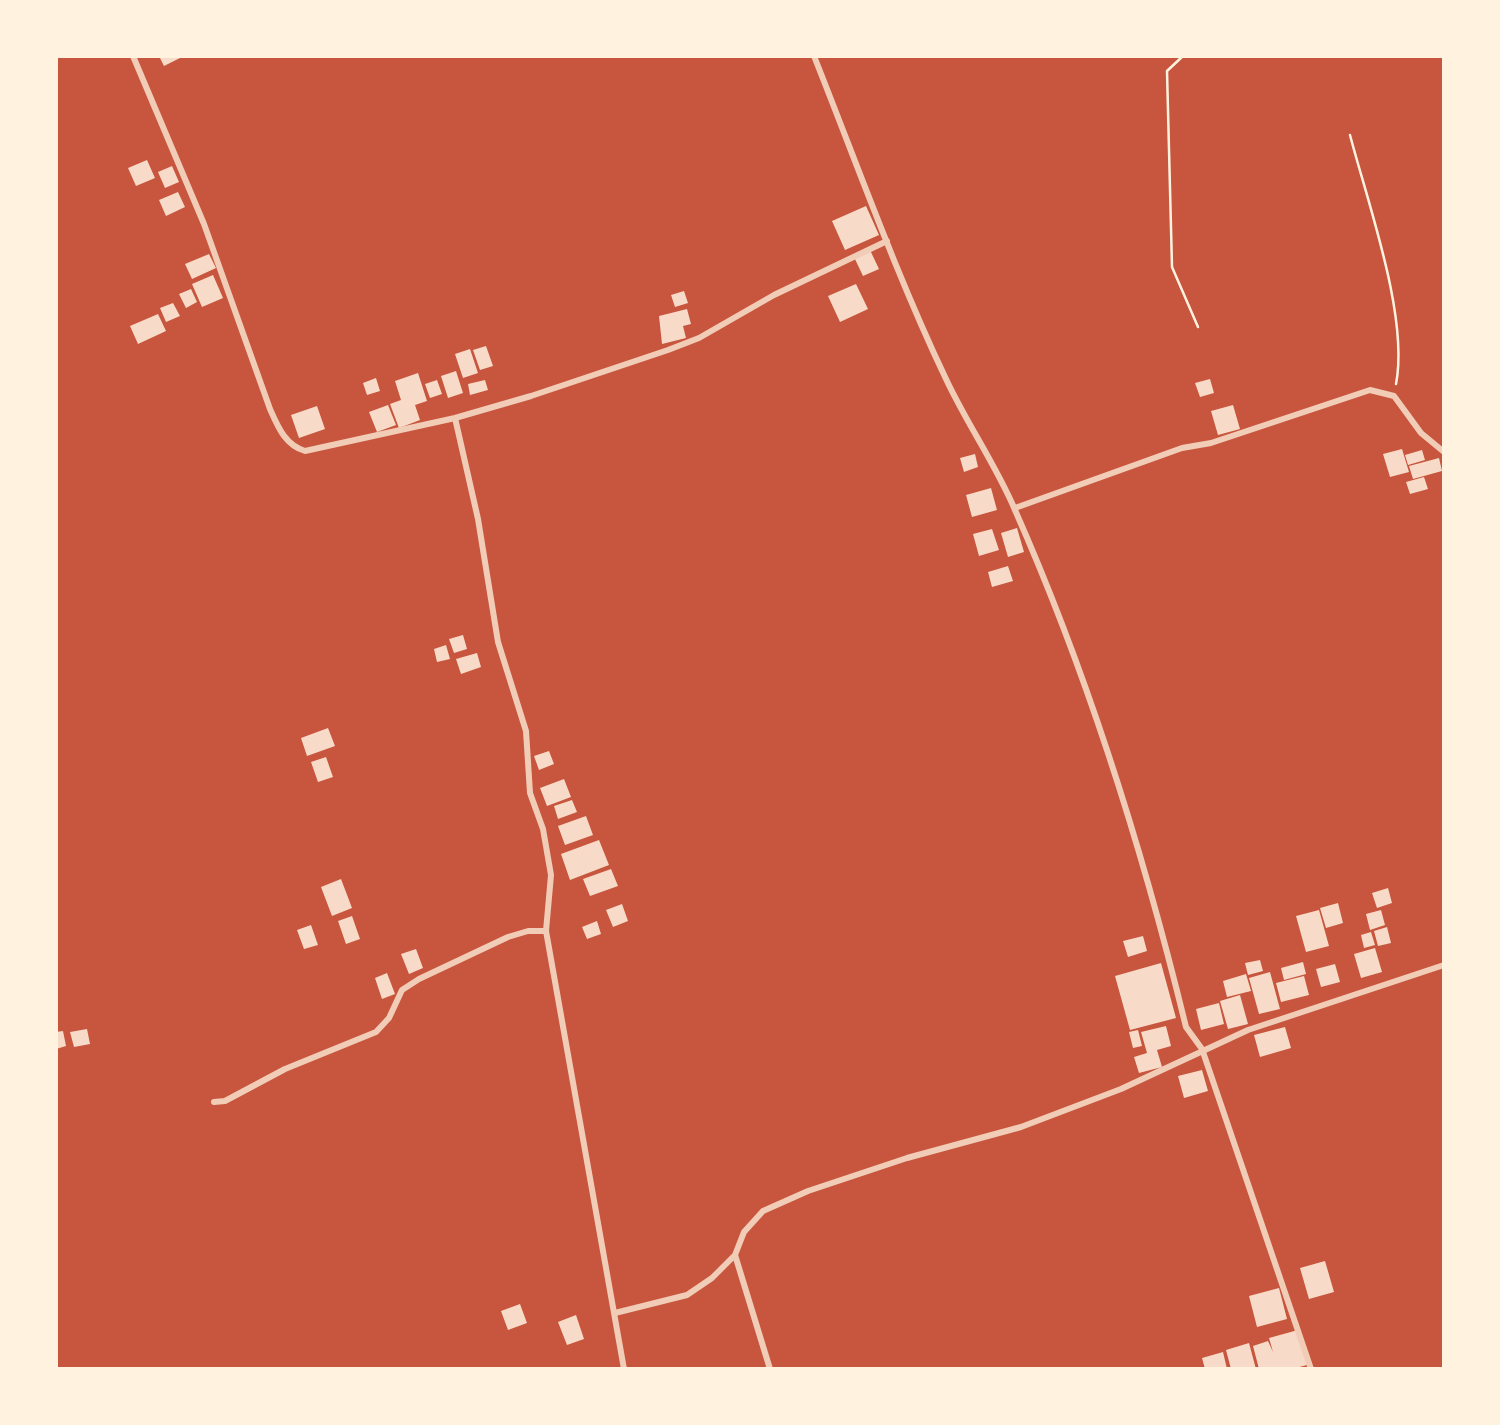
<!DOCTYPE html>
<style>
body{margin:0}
#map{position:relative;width:1500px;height:1425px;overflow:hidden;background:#c8553d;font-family:Poppins,sans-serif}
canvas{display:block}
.frame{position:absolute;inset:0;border:58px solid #fff3e0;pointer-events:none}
</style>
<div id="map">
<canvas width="1500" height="1425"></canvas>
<div class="frame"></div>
</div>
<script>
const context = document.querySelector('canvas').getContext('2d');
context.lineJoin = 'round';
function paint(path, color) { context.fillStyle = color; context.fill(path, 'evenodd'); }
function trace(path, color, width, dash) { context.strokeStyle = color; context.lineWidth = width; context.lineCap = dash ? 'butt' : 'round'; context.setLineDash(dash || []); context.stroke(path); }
const building = new Path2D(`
 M 159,56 L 184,56 L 164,66 Z
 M 147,160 L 155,178 L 136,186 L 128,168 Z
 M 172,166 L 179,182 L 165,188 L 158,172 Z
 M 178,192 L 185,207 L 166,216 L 159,200 Z
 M 866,206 L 879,235 L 845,250 L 832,221 Z
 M 870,250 L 879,269 L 863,276 L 854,257 Z
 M 209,254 L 216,268 L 192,279 L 185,264 Z
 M 213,275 L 223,298 L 202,307 L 192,284 Z
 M 856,284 L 868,309 L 840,322 L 828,296 Z
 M 191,289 L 197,302 L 186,308 L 179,294 Z
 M 684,291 L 688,303 L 675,307 L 671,295 Z
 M 173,303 L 180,316 L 166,322 L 160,308 Z
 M 687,309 L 691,324 L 683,326 L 686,338 L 662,344 L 659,316 Z
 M 158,314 L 166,331 L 138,344 L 130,326 Z
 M 486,346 L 493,366 L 480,370 L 473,350 Z
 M 470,349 L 478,373 L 463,378 L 455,354 Z
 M 456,371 L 463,393 L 448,398 L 441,376 Z
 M 418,373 L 427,401 L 415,405 L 420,420 L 399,428 L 390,404 L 401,400 L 395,381 Z
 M 376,378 L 380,391 L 367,395 L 363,383 Z
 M 1210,379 L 1214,393 L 1200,397 L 1195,383 Z
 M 437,380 L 442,394 L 430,398 L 425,384 Z
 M 485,380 L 488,390 L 470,395 L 468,384 Z
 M 388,405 L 396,425 L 377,432 L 369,412 Z
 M 1233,405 L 1240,429 L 1218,435 L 1211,411 Z
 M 317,406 L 325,429 L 299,438 L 291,415 Z
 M 1402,449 L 1409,472 L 1390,477 L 1383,454 Z
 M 1422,450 L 1425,460 L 1408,465 L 1405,455 Z
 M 975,454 L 978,467 L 964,472 L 960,458 Z
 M 1439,458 L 1442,471 L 1413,479 L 1409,466 Z
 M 1424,477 L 1428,489 L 1410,494 L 1406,482 Z
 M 991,488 L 997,510 L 972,517 L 966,495 Z
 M 1017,528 L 1024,552 L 1008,557 L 1001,533 Z
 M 992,529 L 999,550 L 979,556 L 973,534 Z
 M 1008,566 L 1013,581 L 992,587 L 988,572 Z
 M 463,635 L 467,649 L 454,653 L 449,639 Z
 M 446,645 L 450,659 L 437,662 L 434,649 Z
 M 477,653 L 481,667 L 461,674 L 456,659 Z
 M 328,728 L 335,746 L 307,756 L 301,738 Z
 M 549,751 L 554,764 L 539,770 L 534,756 Z
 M 326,757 L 333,777 L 318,782 L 311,762 Z
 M 564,779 L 571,797 L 547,806 L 540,788 Z
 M 572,800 L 577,812 L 558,819 L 554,806 Z
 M 586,816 L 593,835 L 565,845 L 558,826 Z
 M 599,840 L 609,865 L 570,880 L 561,854 Z
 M 611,869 L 618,886 L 590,896 L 583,879 Z
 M 341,879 L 352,908 L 332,916 L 321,887 Z
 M 1388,888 L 1392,903 L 1377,908 L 1372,893 Z
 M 1338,903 L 1343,923 L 1326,928 L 1320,908 Z
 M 622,904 L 628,921 L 613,927 L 606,910 Z
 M 1319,910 L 1329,946 L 1306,952 L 1296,916 Z
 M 1381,910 L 1385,925 L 1370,930 L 1366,914 Z
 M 352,916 L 360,939 L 346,944 L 338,921 Z
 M 597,921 L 601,934 L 587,939 L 582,927 Z
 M 311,925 L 318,945 L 304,949 L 297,930 Z
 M 1387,927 L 1391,943 L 1378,946 L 1374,931 Z
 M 1371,932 L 1375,945 L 1364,948 L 1361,935 Z
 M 1143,936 L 1147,951 L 1128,957 L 1123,941 Z
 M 1375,948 L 1382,972 L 1361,978 L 1354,954 Z
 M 416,949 L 423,968 L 409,974 L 401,954 Z
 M 1260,960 L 1263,971 L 1248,975 L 1245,963 Z
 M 1303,962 L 1306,974 L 1284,980 L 1281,968 Z
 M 1161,963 L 1176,1018 L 1130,1030 L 1115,976 Z
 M 1335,964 L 1340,982 L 1321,987 L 1316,969 Z
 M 1270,972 L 1280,1009 L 1259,1014 L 1249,978 Z
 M 387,973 L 395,994 L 382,999 L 375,978 Z
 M 1246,974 L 1251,991 L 1227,997 L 1223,981 Z
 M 1304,976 L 1309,995 L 1281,1002 L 1276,983 Z
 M 1240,995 L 1248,1024 L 1228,1029 L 1220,1001 Z
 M 1219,1003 L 1224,1024 L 1201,1030 L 1196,1009 Z
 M 1166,1026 L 1171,1046 L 1157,1050 L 1162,1067 L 1139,1073 L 1134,1057 L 1147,1053 L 1141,1032 Z
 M 1285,1027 L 1291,1048 L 1260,1057 L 1254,1035 Z
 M 87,1029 L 90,1044 L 74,1047 L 70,1032 Z
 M 1138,1030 L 1142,1046 L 1133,1048 L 1129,1032 Z
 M 63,1031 L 66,1046 L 56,1049 L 56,1032 Z
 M 1202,1070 L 1208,1091 L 1184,1098 L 1178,1076 Z
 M 1325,1261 L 1334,1292 L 1309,1299 L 1300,1268 Z
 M 1279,1288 L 1287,1319 L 1257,1327 L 1249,1296 Z
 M 520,1304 L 527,1323 L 508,1330 L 501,1311 Z
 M 576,1315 L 584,1339 L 567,1345 L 558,1322 Z
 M 1298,1330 L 1307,1365 L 1292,1369 L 1259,1369 L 1253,1346 L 1268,1341 L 1273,1352 L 1269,1338 Z
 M 1249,1343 L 1256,1369 L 1231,1369 L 1226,1350 Z
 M 1223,1352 L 1227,1369 L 1205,1369 L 1202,1358 Z`);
const path = new Path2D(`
 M 1183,56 L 1167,71 L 1172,267 L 1198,327
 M 1350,135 C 1368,204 1409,317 1396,384`);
const minor = new Path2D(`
 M 133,56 L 204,224 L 270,409 C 278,427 285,445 305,451 L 455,418 L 531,396 L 668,350 L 699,338 L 774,295 L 887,241
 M 814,56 C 857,164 896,274 946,379 C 967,424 996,465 1015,510 C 1087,673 1144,855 1186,1027 L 1202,1049 L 1311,1369
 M 455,418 L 478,519 L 498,642 L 526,731 L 530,793 L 543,829 L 551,875 L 546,931 L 624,1369
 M 1015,508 L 1182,448 L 1211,443 L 1370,390 L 1394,396 L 1421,433 L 1444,452
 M 214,1102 L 225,1101 L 285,1069 L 376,1032 L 389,1018 L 402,990 L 419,979 L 508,937 L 528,931 L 546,931
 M 735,1255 L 770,1369
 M 615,1313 L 687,1295 L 712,1278 L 735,1255 L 744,1232 L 763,1211 L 808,1191 L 907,1158 L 1021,1127 L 1121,1089 L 1248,1030 L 1444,965`);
paint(building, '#f7dbc8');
trace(path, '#fff3e0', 2.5);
trace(minor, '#f1ccb7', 6);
</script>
